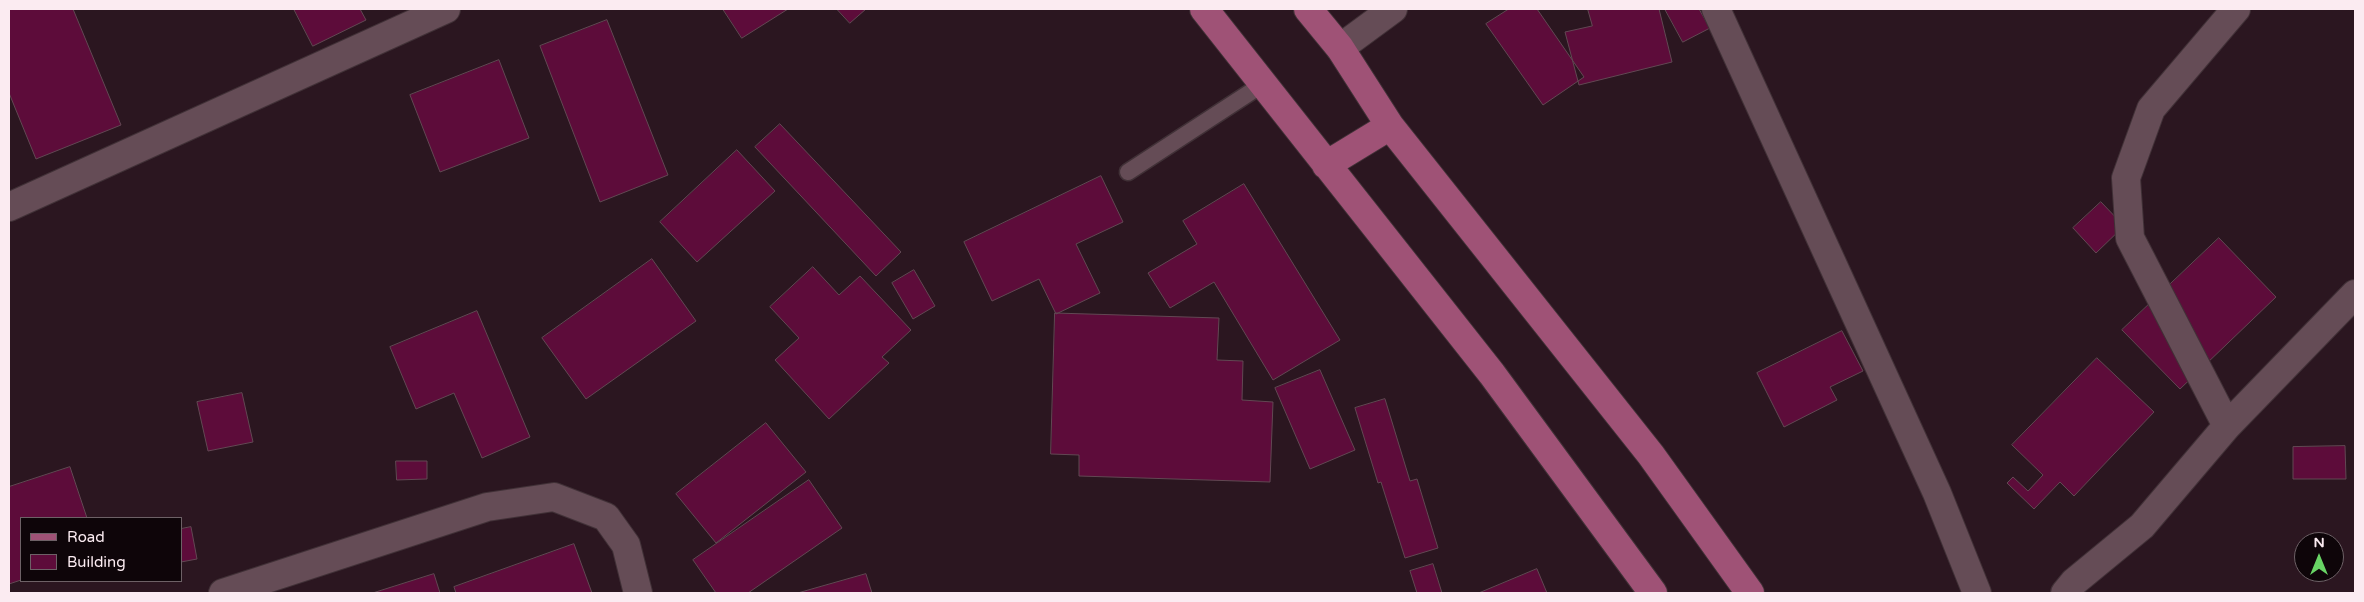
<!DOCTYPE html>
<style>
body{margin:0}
#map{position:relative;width:2364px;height:602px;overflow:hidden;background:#2b1620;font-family:"Varela Round",sans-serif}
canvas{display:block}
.frame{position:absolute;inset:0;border:10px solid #fbebf1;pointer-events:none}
.legend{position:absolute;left:20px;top:517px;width:162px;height:65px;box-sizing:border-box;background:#0e0509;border:1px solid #6d6166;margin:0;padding:6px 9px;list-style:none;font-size:15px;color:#fbebf1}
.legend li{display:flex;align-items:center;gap:10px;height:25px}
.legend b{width:25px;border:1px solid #6d6166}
.north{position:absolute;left:2294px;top:532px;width:50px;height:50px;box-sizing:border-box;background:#0e0509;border:1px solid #6d6166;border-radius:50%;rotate:0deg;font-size:14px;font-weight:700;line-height:20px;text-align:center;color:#fbebf1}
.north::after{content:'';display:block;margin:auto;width:18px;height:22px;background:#68d465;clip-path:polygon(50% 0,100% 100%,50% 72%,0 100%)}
</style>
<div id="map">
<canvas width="2364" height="602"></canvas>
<div class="frame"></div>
<ul class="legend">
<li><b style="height:6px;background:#9f5276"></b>Road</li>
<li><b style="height:14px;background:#5d0c3a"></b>Building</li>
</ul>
<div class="north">N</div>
</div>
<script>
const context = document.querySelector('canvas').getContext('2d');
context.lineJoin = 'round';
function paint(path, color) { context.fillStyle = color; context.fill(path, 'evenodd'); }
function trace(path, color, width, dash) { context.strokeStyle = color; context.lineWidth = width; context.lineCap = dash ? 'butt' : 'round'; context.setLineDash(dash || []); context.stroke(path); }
const building = new Path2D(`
 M 9,9 L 73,9 L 121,125 L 36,159 L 9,93 Z
 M 294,9 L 360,9 L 366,20 L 313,46 Z
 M 723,9 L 788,9 L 742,38 Z
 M 837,9 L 866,9 L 850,23 Z
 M 1509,9 L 1537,9 L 1584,77 L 1543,105 L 1486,24 Z
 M 1588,9 L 1659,9 L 1672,62 L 1579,85 L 1565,32 L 1592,26 Z
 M 1665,9 L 1699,9 L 1710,28 L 1683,42 Z
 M 607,20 L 668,175 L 600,202 L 540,46 Z
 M 499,60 L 529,138 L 440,172 L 410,95 Z
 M 780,124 L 901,252 L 876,276 L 755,147 Z
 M 737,150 L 775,191 L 697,262 L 660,222 Z
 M 1101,176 L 1123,222 L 1076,244 L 1100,293 L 1056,314 L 1039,279 L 992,301 L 964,242 Z
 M 1244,184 L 1340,340 L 1273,380 L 1214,282 L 1170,308 L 1148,273 L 1197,244 L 1183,221 Z
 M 2101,202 L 2124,226 L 2096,253 L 2073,228 Z
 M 2219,238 L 2276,297 L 2180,389 L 2122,330 Z
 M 652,259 L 696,321 L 586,399 L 542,338 Z
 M 813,267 L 839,295 L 860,276 L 911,330 L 882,357 L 889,363 L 829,419 L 775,360 L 799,338 L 770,307 Z
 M 914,270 L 935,306 L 913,319 L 892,283 Z
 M 477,311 L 530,437 L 482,458 L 454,393 L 416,409 L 390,347 Z
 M 1055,313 L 1219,318 L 1217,360 L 1243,361 L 1242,400 L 1273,402 L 1270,482 L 1079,476 L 1079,455 L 1051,454 Z
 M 1842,331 L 1863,371 L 1830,387 L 1837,400 L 1784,427 L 1757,373 Z
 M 2097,358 L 2154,412 L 2074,496 L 2060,482 L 2034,509 L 2007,483 L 2013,477 L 2028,491 L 2043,475 L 2012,445 Z
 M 1320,370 L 1355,450 L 1310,469 L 1275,388 Z
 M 242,393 L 253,442 L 208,451 L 197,402 Z
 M 1385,399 L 1410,481 L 1417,479 L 1438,548 L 1405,558 L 1381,482 L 1378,483 L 1355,408 Z
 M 766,423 L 806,472 L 716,543 L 676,494 Z
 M 2345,446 L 2346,479 L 2293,479 L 2293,447 Z
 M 396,461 L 427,461 L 427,479 L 397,480 Z
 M 70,467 L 87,518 L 21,518 L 21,580 L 9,584 L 9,487 Z
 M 809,480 L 842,528 L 748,593 L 716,593 L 693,560 Z
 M 191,527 L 197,559 L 181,562 L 181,529 Z
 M 574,544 L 592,593 L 456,593 L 454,587 Z
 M 1433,564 L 1442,593 L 1417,593 L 1410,571 Z
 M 1537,569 L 1547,593 L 1479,593 Z
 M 434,574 L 440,593 L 373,593 Z
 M 866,574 L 872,593 L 798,593 Z`);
const lane = new Path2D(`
 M 1128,172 L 1263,84`);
const street = new Path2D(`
 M 1716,9 L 1937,493 L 1977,593
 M 1340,48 L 1393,9
 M 9,207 L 446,9
 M 2227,426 L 2130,238 L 2126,178 L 2151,109 L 2236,9
 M 223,593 L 487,507 L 554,497 L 606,517 L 626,545 L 638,593
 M 2065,593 L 2074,582 L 2142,526 L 2227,426 L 2355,294`);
const primary = new Path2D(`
 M 1204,9 L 1492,374 L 1653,593
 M 1308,9 L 1340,48 L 1390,126 L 1651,455 L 1750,593
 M 1326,165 L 1390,126`);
paint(building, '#5d0c3a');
trace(building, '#624853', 1);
trace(lane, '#413137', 19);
trace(street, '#413137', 30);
trace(primary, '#413137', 30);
trace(lane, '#654c56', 16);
trace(street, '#654c56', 28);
trace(primary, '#9f5276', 28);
</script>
